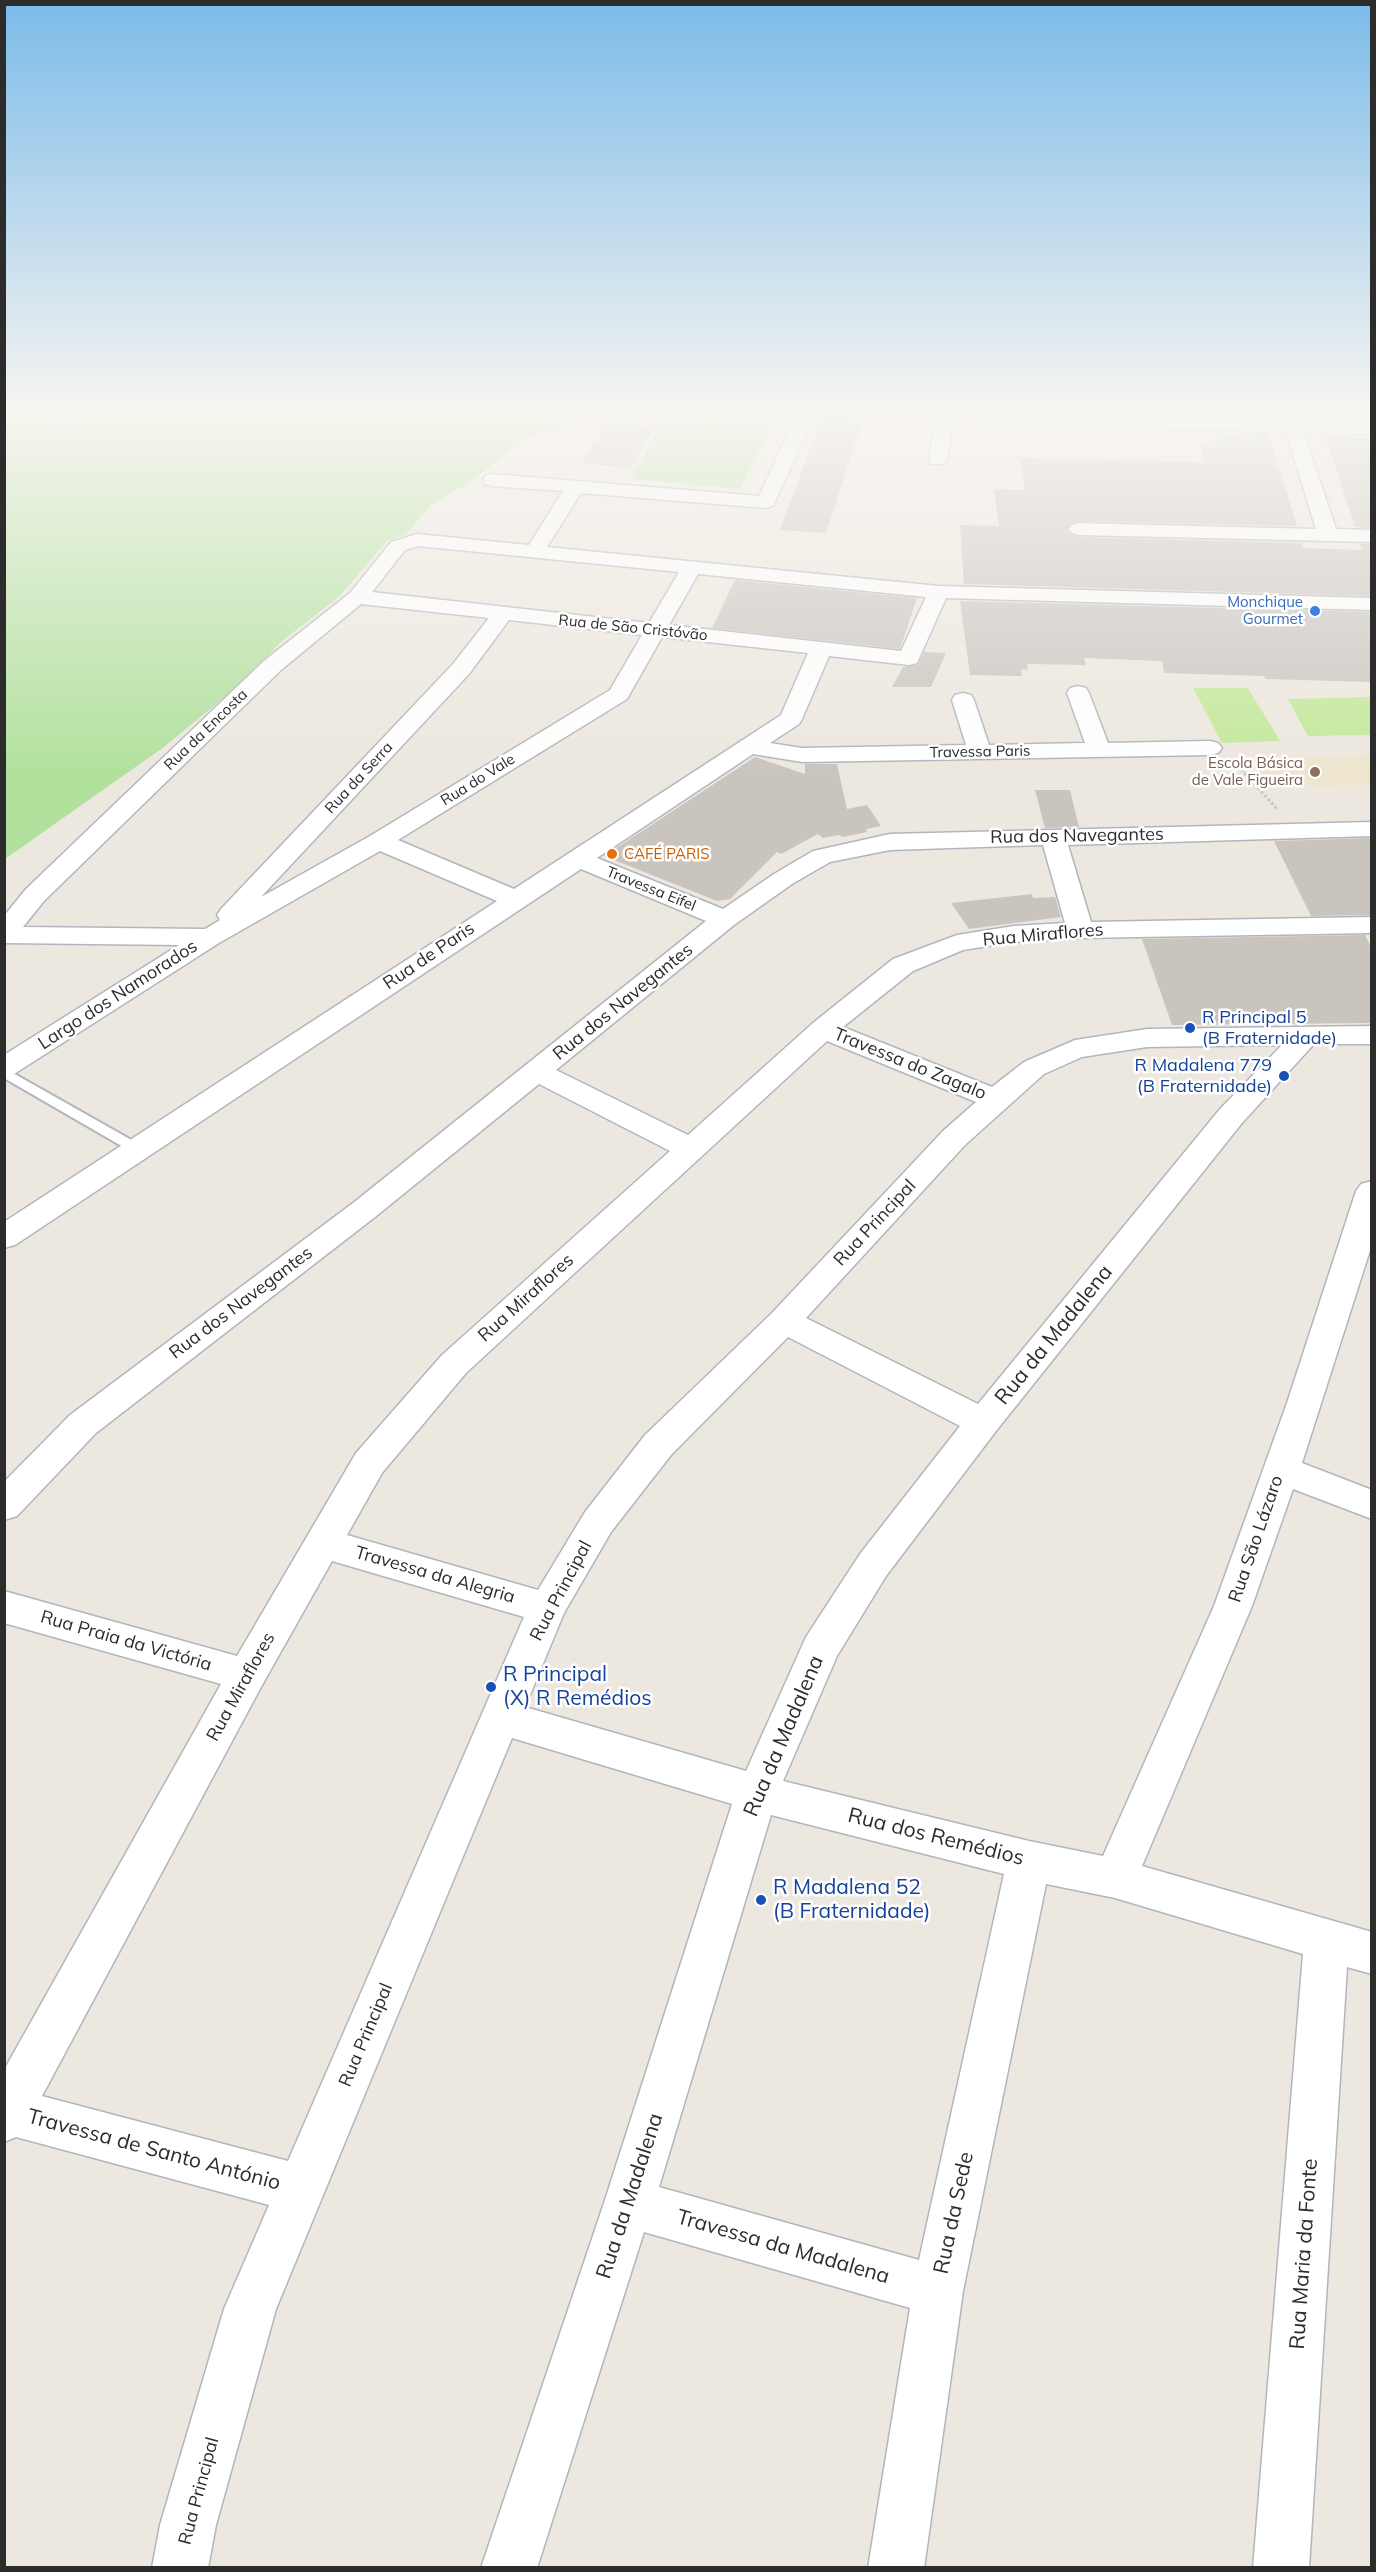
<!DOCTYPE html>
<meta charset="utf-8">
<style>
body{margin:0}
#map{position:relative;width:1376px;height:2572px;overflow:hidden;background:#ede8df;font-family:Mulish,sans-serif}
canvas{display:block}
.frame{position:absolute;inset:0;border:6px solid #2c2c2c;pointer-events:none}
</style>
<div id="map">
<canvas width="1376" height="2572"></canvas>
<div class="frame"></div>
</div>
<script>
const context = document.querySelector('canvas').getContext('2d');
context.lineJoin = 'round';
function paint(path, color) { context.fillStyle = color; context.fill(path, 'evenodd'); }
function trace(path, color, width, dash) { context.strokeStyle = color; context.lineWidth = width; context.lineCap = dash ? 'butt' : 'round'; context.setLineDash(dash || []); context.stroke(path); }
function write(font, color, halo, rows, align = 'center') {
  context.font = font + ' Mulish,sans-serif'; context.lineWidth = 5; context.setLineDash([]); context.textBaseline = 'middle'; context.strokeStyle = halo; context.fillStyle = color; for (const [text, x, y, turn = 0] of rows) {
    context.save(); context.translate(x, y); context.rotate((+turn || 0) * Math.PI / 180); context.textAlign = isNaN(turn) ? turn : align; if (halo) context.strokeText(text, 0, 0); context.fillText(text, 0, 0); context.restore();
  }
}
const education = new Path2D(`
 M 1371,756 L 1371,785 L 1268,787 L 1253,758 Z`);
const green = new Path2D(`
 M 5,412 L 69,412 L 59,439 L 72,412 L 561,412 L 567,420 L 556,431 L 526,438 L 470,482 L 432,504 L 406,534 L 387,541 L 340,596 L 281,642 L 238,686 L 164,747 L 5,859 Z
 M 667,412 L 779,412 L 740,489 L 631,479 Z`);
const pitch = new Path2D(`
 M 1193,688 L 1248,688 L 1280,741 L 1222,743 Z
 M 1371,697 L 1371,735 L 1308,736 L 1288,699 Z`);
const building = new Path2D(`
 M 822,416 L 863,419 L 826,533 L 780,530 Z
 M 607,423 L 655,427 L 630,468 L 581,463 Z
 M 1215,433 L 1269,434 L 1297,526 L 1079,521 L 1070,524 L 1067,530 L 1071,535 L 1079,537 L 1302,543 L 1303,548 L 1362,550 L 1360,544 L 1371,544 L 1371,596 L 964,584 L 960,525 L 999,526 L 994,489 L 1025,490 L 1020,458 L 1204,462 L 1200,446 L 1218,447 Z
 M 1325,436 L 1371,438 L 1371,528 L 1355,527 Z
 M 735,580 L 917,598 L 900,649 L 712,628 Z
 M 960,601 L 1371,612 L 1371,682 L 1266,679 L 1264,676 L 1164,673 L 1162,661 L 1084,658 L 1086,665 L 1027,664 L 1028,670 L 1021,669 L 1022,676 L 970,675 Z
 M 924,652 L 946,653 L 931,687 L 892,687 L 903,667 L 918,665 Z
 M 755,757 L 805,774 L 805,764 L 837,764 L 847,809 L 867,805 L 881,826 L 866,829 L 867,832 L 843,837 L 839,835 L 823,838 L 818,834 L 781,854 L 777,852 L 730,899 L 717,901 L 604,856 Z
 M 1035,790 L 1070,790 L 1079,827 L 1045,828 Z
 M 1371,838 L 1371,915 L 1311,916 L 1274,841 Z
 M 1032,894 L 1033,898 L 1055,897 L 1061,917 L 969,929 L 951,903 Z
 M 1365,935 L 1371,947 L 1371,1023 L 1172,1025 L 1142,939 Z`);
const pathFar1 = new Path2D(`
 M 696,412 L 686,432 L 724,478
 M 670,473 L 745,416 L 776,428
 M 4,474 L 48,461 L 66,449 L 76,412`);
const path = new Path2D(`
 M 1231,758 L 1278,810`);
const service = new Path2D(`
 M 847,412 L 881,412 L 884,414 C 876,419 855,417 847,412 Z
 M 4,1068 L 142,1146 L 145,1149 L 142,1152 L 132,1152 L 4,1078 Z`);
const minor = new Path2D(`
 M 798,412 L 816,412 L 773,506 L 766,508 L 581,493 L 547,547 L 939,586 L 1372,598 L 1372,610 L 946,598 L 917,663 L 909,665 L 829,656 L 802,719 L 799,724 L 770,743 L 802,748 L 966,745 L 952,700 L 955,695 L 963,693 L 971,695 L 974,700 L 989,745 L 1085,743 L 1067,693 L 1070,688 L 1078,686 L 1086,688 L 1089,693 L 1108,743 L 1210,741 L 1218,743 L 1222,748 L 1218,753 L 1210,755 L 802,762 L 753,754 L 597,858 L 723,909 L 774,874 L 813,851 L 890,834 L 1372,822 L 1372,836 L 1068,845 L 1091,922 L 1372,917 L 1372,933 L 1080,938 L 1014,942 L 963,950 L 913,971 L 843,1027 L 992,1087 L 1024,1062 L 1075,1040 L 1147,1029 L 1372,1026 L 1372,1044 L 1314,1044 L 1242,1123 L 996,1431 L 886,1576 L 837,1656 L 783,1781 L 1029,1841 L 1103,1856 L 1214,1606 L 1287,1403 L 1356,1191 L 1361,1184 L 1372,1181 L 1372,1244 L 1302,1463 L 1372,1490 L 1372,1519 L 1293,1489 L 1252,1606 L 1142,1866 L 1372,1932 L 1372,1974 L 1347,1967 L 1309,2568 L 1253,2568 L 1303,1954 L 1115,1898 L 1046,1884 L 963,2291 L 924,2568 L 868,2568 L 910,2308 L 644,2232 L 537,2568 L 481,2568 L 604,2203 L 732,1804 L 512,1738 L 276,2309 L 216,2525 L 208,2568 L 152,2568 L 160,2525 L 224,2309 L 269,2205 L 16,2137 L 4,2142 L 4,2070 L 221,1684 L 4,1623 L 4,1591 L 237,1656 L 356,1453 L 442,1355 L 670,1151 L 539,1084 L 375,1217 L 96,1433 L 17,1516 L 4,1520 L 4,1482 L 70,1415 L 353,1203 L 706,921 L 581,869 L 15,1245 L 4,1248 L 4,1222 L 497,901 L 380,851 L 219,943 L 14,1074 L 4,1077 L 4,1055 L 179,945 L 4,943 L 4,916 L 26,889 L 265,660 L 350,593 L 391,542 L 417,534 L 529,545 L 563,491 L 492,486 L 485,484 L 483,480 L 485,476 L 492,474 L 759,496 ZM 418,546 L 679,572 L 649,623 L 372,592 L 405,550 ZM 698,574 L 926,597 L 901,651 L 669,625 ZM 361,604 L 489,618 L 453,664 L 221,909 L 217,915 L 220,920 L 205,929 L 23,927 L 44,901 L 281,670 ZM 509,620 L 642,635 L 610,690 L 370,836 L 261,897 L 469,674 ZM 662,637 L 808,653 L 781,715 L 514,889 L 398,840 L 627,699 ZM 1043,845 L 1065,923 L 1014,926 L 957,935 L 893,959 L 813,1023 L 688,1135 L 556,1070 L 734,925 L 792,884 L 830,862 L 890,850 ZM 827,1041 L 976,1102 L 943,1131 L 772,1313 L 645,1435 L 585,1512 L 538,1590 L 347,1535 L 382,1473 L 466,1373 ZM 1282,1045 L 1220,1109 L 978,1404 L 806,1318 L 965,1145 L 1044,1074 L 1082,1057 L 1147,1047 ZM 788,1337 L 960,1426 L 860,1554 L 806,1637 L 746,1771 L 525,1707 L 564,1613 L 611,1532 L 671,1455 ZM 332,1561 L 524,1617 L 288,2161 L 42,2096 L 261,1687 ZM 771,1815 L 1004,1874 L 919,2260 L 659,2187 Z
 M 873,412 L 1372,424 L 1372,434 L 1304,433 L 1336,529 L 1372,530 L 1372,542 L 1079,535 L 1072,533 L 1069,529 L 1072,525 L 1079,523 L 1316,529 L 1286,432 L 953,424 L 947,460 L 944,464 L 932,464 L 929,460 L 935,423 L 880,419 L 874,418 L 871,414 Z`);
const markers = [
 [1315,611,6,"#3f7fe0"],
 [1315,772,6,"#8d6e63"],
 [612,854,6,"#e8710a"],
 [1190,1028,6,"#1a4fb4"],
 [1284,1076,6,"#1a4fb4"],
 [491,1687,6,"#1a4fb4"],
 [761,1900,6,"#1a4fb4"]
];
const farShopnames = [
 ["Monchique",1303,602],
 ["Gourmet",1303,619]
];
const farStreetnames = [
 ["Rua de São Cristóvão",633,628,6],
 ["Rua da Encosta",206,730,-44],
 ["Travessa Paris",980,752,-1],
 ["Rua da Serra",359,778,-47],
 ["Rua do Vale",478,780,-32],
 ["Travessa Eifel",651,889,22]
];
const farEducationnames = [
 ["Escola Básica",1303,763],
 ["de Vale Figueira",1303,780]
];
const farFoodnames = [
 ["CAFÉ PARIS",624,854]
];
const streetNames = [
 ["Rua dos Navegantes",1077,836,-1],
 ["Rua Miraflores",1043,935,-5],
 ["Rua de Paris",429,956,-34],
 ["Largo dos Namorados",118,995,-33],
 ["Rua dos Navegantes",623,1002,-39],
 ["Travessa do Zagalo",910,1064,22],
 ["Rua Principal",875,1223,-47],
 ["Rua Miraflores",526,1298,-42],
 ["Rua dos Navegantes",241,1303,-37],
 ["Rua São Lázaro",1256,1539,-71],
 ["Travessa da Alegria",435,1575,16],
 ["Rua Principal",561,1591,-62],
 ["Rua Praia da Victória",126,1641,16],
 ["Rua Miraflores",241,1687,-61],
 ["Rua Principal",366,2035,-67],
 ["Rua Principal",199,2491,-75]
];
const transitNames = [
 ["R Principal 5",1202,1018],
 ["(B Fraternidade)",1202,1039],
 ["R Madalena 779",1272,1066,"right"],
 ["(B Fraternidade)",1272,1087,"right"]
];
const nearStreetnames = [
 ["Rua da Madalena",1054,1335,-51],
 ["Rua da Madalena",784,1736,-67],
 ["Rua dos Remédios",936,1837,14],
 ["Travessa de Santo António",154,2150,15],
 ["Rua da Madalena",630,2196,-72],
 ["Rua da Sede",954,2213,-78],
 ["Travessa da Madalena",783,2247,16],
 ["Rua Maria da Fonte",1304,2254,-86]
];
const nearTransitnames = [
 ["R Principal",503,1675],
 ["(X) R Remédios",503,1699],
 ["R Madalena 52",773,1888],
 ["(B Fraternidade)",773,1912]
];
paint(education, '#eee5cf');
paint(green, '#b2e19e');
paint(pitch, '#c3e89a');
paint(building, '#c9c4be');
trace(service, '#b2b5bf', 4);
trace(minor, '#b2b5bf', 3);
trace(pathFar1, '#c8c8c8', 2, [3, 1.5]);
trace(path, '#c8c8c8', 3, [3, 2]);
paint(service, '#fff');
paint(minor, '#fff');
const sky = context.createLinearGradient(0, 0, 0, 772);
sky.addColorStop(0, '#7bbbe9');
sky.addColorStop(0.53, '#f7f5f1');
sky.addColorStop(1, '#f7f5f100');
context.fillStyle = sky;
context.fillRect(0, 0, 1376, 772);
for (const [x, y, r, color] of markers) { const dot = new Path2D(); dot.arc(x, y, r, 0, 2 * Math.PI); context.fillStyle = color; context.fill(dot); trace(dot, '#fff', 2); }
write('15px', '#366cbe', '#fff', farShopnames, 'right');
write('15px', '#2c2c2c', '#fff', farStreetnames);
write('15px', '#785e54', '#fff', farEducationnames, 'right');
write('15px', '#c56008', '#fff', farFoodnames, 'left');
write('18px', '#2c2c2c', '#fff', streetNames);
write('18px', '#164399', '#fff', transitNames, 'left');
write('21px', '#2c2c2c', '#fff', nearStreetnames);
write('21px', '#164399', '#fff', nearTransitnames, 'left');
</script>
